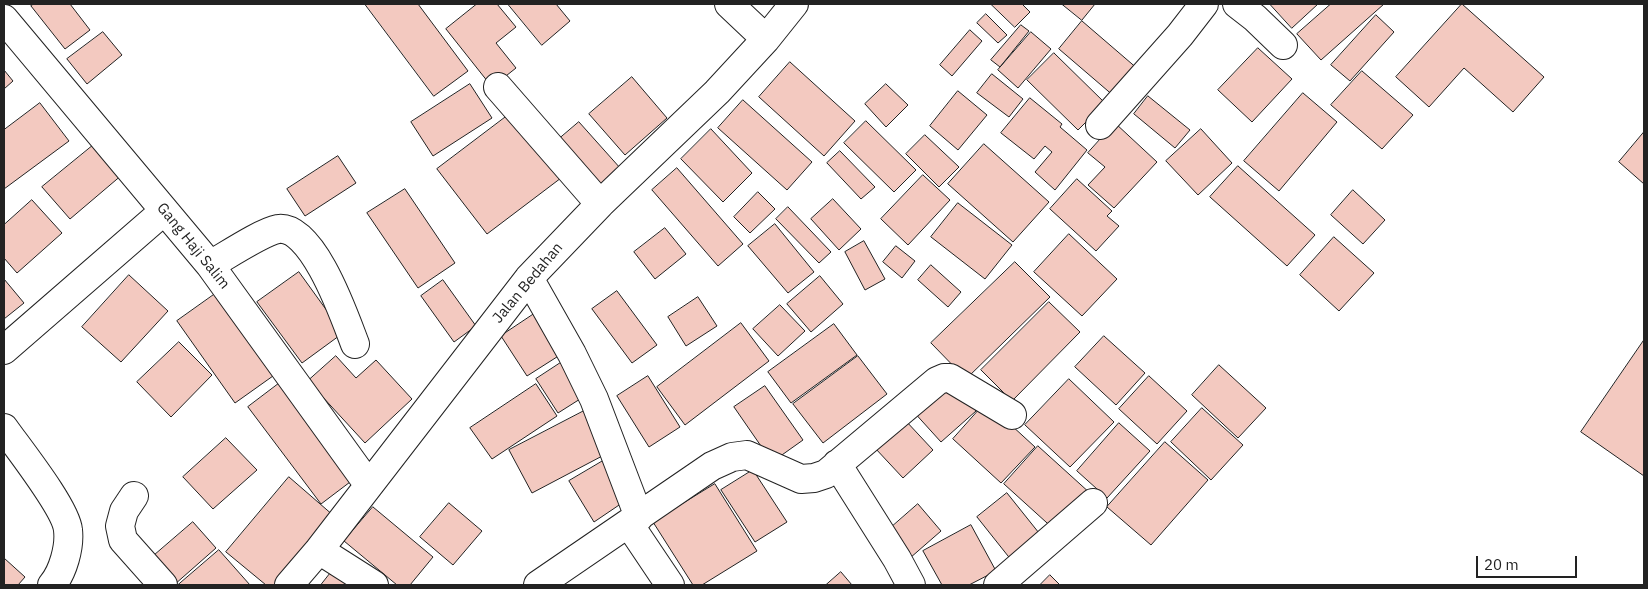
<!DOCTYPE html>
<style>
body{margin:0}
#map{position:relative;width:1648px;height:589px;overflow:hidden;background:#fff;font-family:"IBM Plex Sans",sans-serif}
canvas{display:block}
.frame{position:absolute;inset:0;border:5px solid #222;pointer-events:none}
.scale{position:absolute;left:1476px;top:556px;width:101px;height:22px;box-sizing:border-box;border:2px solid #222;border-top:0;padding-left:6px;font-size:15px;line-height:18px;white-space:nowrap;color:#222;-webkit-text-stroke:4px #fff;paint-order:stroke}
</style>
<div id="map">
<canvas width="1648" height="589"></canvas>
<div class="frame"></div>
<div class="scale">20 m</div>
</div>
<script>
const context = document.querySelector('canvas').getContext('2d');
context.lineJoin = 'round';
function paint(path, color) { context.fillStyle = color; context.fill(path, 'evenodd'); }
function trace(path, color, width, dash) { context.strokeStyle = color; context.lineWidth = width; context.lineCap = dash ? 'butt' : 'round'; context.setLineDash(dash || []); context.stroke(path); }
function write(font, color, halo, rows, align = 'center') {
  context.font = font + ' "IBM Plex Sans",sans-serif'; context.lineWidth = 4; context.setLineDash([]); context.textBaseline = 'middle'; context.strokeStyle = halo; context.fillStyle = color; for (const [text, x, y, turn = 0] of rows) {
    context.save(); context.translate(x, y); context.rotate((+turn || 0) * Math.PI / 180); context.textAlign = isNaN(turn) ? turn : align; if (halo) context.strokeText(text, 0, 0); context.fillText(text, 0, 0); context.restore();
  }
}
const building = new Path2D(`
 M 34,4 L 70,4 L 90,30 L 65,49 L 31,6 Z
 M 365,4 L 418,4 L 468,71 L 434,96 Z
 M 477,4 L 497,4 L 516,27 L 496,43 L 516,68 L 492,87 L 446,29 Z
 M 508,4 L 556,4 L 570,21 L 542,45 Z
 M 991,4 L 1022,4 L 1030,12 L 1015,27 Z
 M 1062,4 L 1095,4 L 1082,20 Z
 M 1270,4 L 1318,4 L 1292,28 Z
 M 1331,4 L 1384,4 L 1321,60 L 1297,34 Z
 M 1462,4 L 1544,77 L 1513,112 L 1464,68 L 1429,107 L 1396,77 Z
 M 986,14 L 1007,35 L 998,43 L 977,23 Z
 M 1376,15 L 1394,32 L 1350,81 L 1331,65 Z
 M 1082,21 L 1139,70 L 1115,97 L 1059,49 Z
 M 1021,25 L 1029,31 L 1000,67 L 991,60 Z
 M 970,30 L 982,41 L 952,76 L 940,65 Z
 M 103,32 L 122,55 L 87,84 L 67,59 Z
 M 1031,32 L 1051,49 L 1018,88 L 998,70 Z
 M 1258,48 L 1292,79 L 1252,122 L 1218,90 Z
 M 1054,53 L 1105,103 L 1078,130 L 1027,80 Z
 M 790,62 L 855,121 L 824,156 L 759,97 Z
 M 4,70 L 13,81 L 4,89 Z
 M 1362,71 L 1413,115 L 1382,149 L 1331,105 Z
 M 992,74 L 1023,99 L 1009,117 L 977,93 Z
 M 632,77 L 667,118 L 625,155 L 589,114 Z
 M 470,84 L 492,118 L 433,156 L 411,122 Z
 M 886,84 L 908,105 L 886,127 L 865,104 Z
 M 958,91 L 987,115 L 958,150 L 930,126 Z
 M 1303,93 L 1337,122 L 1279,191 L 1244,161 Z
 M 1148,96 L 1190,130 L 1175,148 L 1134,114 Z
 M 1030,98 L 1062,124 L 1060,127 L 1087,150 L 1055,190 L 1035,172 L 1052,152 L 1045,146 L 1034,159 L 1001,133 Z
 M 743,100 L 812,162 L 787,190 L 718,128 Z
 M 40,103 L 69,141 L 4,189 L 4,130 Z
 M 511,113 L 561,178 L 487,234 L 437,169 Z
 M 866,121 L 916,170 L 894,192 L 844,143 Z
 M 579,122 L 621,169 L 595,192 L 552,145 Z
 M 1115,123 L 1157,162 L 1114,208 L 1088,185 L 1105,167 L 1088,153 Z
 M 711,129 L 752,173 L 723,202 L 681,159 Z
 M 1201,129 L 1232,163 L 1198,195 L 1166,161 Z
 M 1644,132 L 1644,184 L 1619,162 Z
 M 925,135 L 959,167 L 939,187 L 906,154 Z
 M 96,143 L 123,174 L 70,219 L 42,187 Z
 M 984,144 L 1049,202 L 1013,242 L 948,184 Z
 M 840,151 L 875,187 L 861,199 L 827,163 Z
 M 338,156 L 356,183 L 305,216 L 287,189 Z
 M 1238,166 L 1315,235 L 1287,266 L 1210,197 Z
 M 677,168 L 743,244 L 718,266 L 652,190 Z
 M 923,175 L 950,200 L 908,245 L 881,219 Z
 M 1077,179 L 1112,211 L 1107,216 L 1119,226 L 1096,251 L 1050,209 Z
 M 405,189 L 455,263 L 418,288 L 367,213 Z
 M 1353,190 L 1385,220 L 1363,244 L 1331,215 Z
 M 758,192 L 775,209 L 750,233 L 734,217 Z
 M 833,199 L 861,229 L 839,250 L 811,219 Z
 M 32,200 L 62,233 L 17,273 L 4,258 L 4,225 Z
 M 958,203 L 1012,245 L 985,279 L 931,237 Z
 M 788,207 L 831,252 L 819,263 L 776,219 Z
 M 775,224 L 814,272 L 788,293 L 748,246 Z
 M 665,228 L 686,254 L 655,279 L 634,252 Z
 M 1069,234 L 1117,279 L 1082,316 L 1034,272 Z
 M 1334,237 L 1374,273 L 1339,311 L 1300,275 Z
 M 864,241 L 885,279 L 865,290 L 845,252 Z
 M 896,246 L 915,261 L 902,278 L 883,262 Z
 M 1015,262 L 1050,297 L 966,379 L 931,343 Z
 M 931,265 L 961,292 L 948,307 L 918,280 Z
 M 299,272 L 343,333 L 302,363 L 257,302 Z
 M 129,275 L 168,311 L 121,362 L 82,327 Z
 M 820,276 L 843,304 L 811,332 L 787,304 Z
 M 4,279 L 24,303 L 4,319 Z
 M 443,280 L 476,326 L 454,342 L 421,296 Z
 M 222,289 L 280,371 L 235,403 L 177,321 Z
 M 617,291 L 657,345 L 632,363 L 592,309 Z
 M 698,297 L 717,326 L 686,346 L 668,317 Z
 M 1049,302 L 1080,332 L 1012,401 L 981,370 Z
 M 780,305 L 805,331 L 778,356 L 753,329 Z
 M 534,314 L 560,355 L 527,376 L 501,336 Z
 M 741,323 L 769,361 L 685,425 L 657,387 Z
 M 834,324 L 857,355 L 791,403 L 768,372 Z
 M 1104,336 L 1145,373 L 1116,405 L 1075,367 Z
 M 1644,340 L 1644,476 L 1581,432 Z
 M 179,342 L 212,375 L 171,417 L 137,382 Z
 M 336,356 L 356,378 L 376,360 L 412,399 L 365,443 L 308,381 Z
 M 858,356 L 887,394 L 823,443 L 793,404 Z
 M 565,360 L 588,394 L 558,413 L 536,379 Z
 M 1219,365 L 1266,408 L 1238,438 L 1192,395 Z
 M 648,376 L 680,427 L 649,447 L 617,396 Z
 M 1149,376 L 1187,411 L 1157,444 L 1119,409 Z
 M 948,379 L 976,411 L 941,442 L 912,410 Z
 M 1069,379 L 1114,422 L 1070,467 L 1025,425 Z
 M 281,382 L 354,479 L 321,504 L 248,407 Z
 M 536,384 L 557,416 L 492,459 L 470,428 Z
 M 765,386 L 803,440 L 772,462 L 734,407 Z
 M 986,402 L 1035,447 L 1001,483 L 953,439 Z
 M 1202,408 L 1243,445 L 1211,480 L 1171,442 Z
 M 584,411 L 606,454 L 532,493 L 509,450 Z
 M 905,420 L 933,450 L 903,478 L 875,448 Z
 M 1119,423 L 1150,451 L 1107,498 L 1077,471 Z
 M 226,438 L 257,470 L 213,509 L 183,477 Z
 M 1165,442 L 1208,480 L 1151,545 L 1107,507 Z
 M 1038,446 L 1091,494 L 1057,532 L 1004,484 Z
 M 608,458 L 628,499 L 594,522 L 569,481 Z
 M 753,470 L 787,522 L 755,542 L 721,490 Z
 M 289,477 L 334,516 L 276,585 L 266,585 L 226,552 Z
 M 715,484 L 757,551 L 702,585 L 693,585 L 653,522 Z
 M 1007,493 L 1043,538 L 1012,561 L 977,517 Z
 M 449,503 L 482,531 L 453,565 L 420,537 Z
 M 918,504 L 941,531 L 910,558 L 886,532 Z
 M 373,507 L 433,557 L 410,585 L 397,585 L 344,541 Z
 M 193,522 L 216,548 L 174,585 L 150,559 Z
 M 971,525 L 996,571 L 969,585 L 942,585 L 923,551 Z
 M 219,550 L 250,585 L 178,585 Z
 M 4,558 L 25,577 L 18,585 L 4,585 Z
 M 336,566 L 362,585 L 321,585 Z
 M 841,572 L 852,585 L 826,585 Z
 M 1050,575 L 1060,585 L 1040,585 Z`);
const minor = new Path2D(`
 M 729,4 L 766,39
 M 1237,4 L 1255,18 L 1283,45
 M 4,19 L 210,265 L 368,484
 M 498,87 L 600,204
 M 1100,125 L 1180,35 L 1204,4
 M 210,265 C 226,256 262,232 278,229 C 313,224 345,318 355,344
 M 529,278 L 572,354 L 594,399 L 639,517
 M 4,350 L 164,211
 M 4,428 C 18,448 66,508 68,530 C 70,547 63,572 52,585
 M 837,464 L 897,559 L 911,585
 M 134,496 L 124,511 L 120,526 L 123,540 L 163,585
 M 629,524 L 670,585
 M 319,550 L 374,585
 M 289,585 L 319,550 L 529,278 L 600,204 L 717,92 L 766,39 L 794,4
 M 538,585 L 712,466 L 732,457 L 747,455 L 801,479 L 814,478 L 826,474 L 937,381 L 944,378 L 950,378 L 1012,415
 M 998,585 L 1093,503`);
const streetNames = [
 ["Gang Haji Salim",193,246,51],
 ["Jalan Bedahan",528,283,-50]
];
paint(building, '#f3c9c0');
trace(building, '#222', 1);
trace(minor, '#222', 30);
trace(minor, '#fff', 28);
write('15px', '#222', '#fff', streetNames);
</script>
